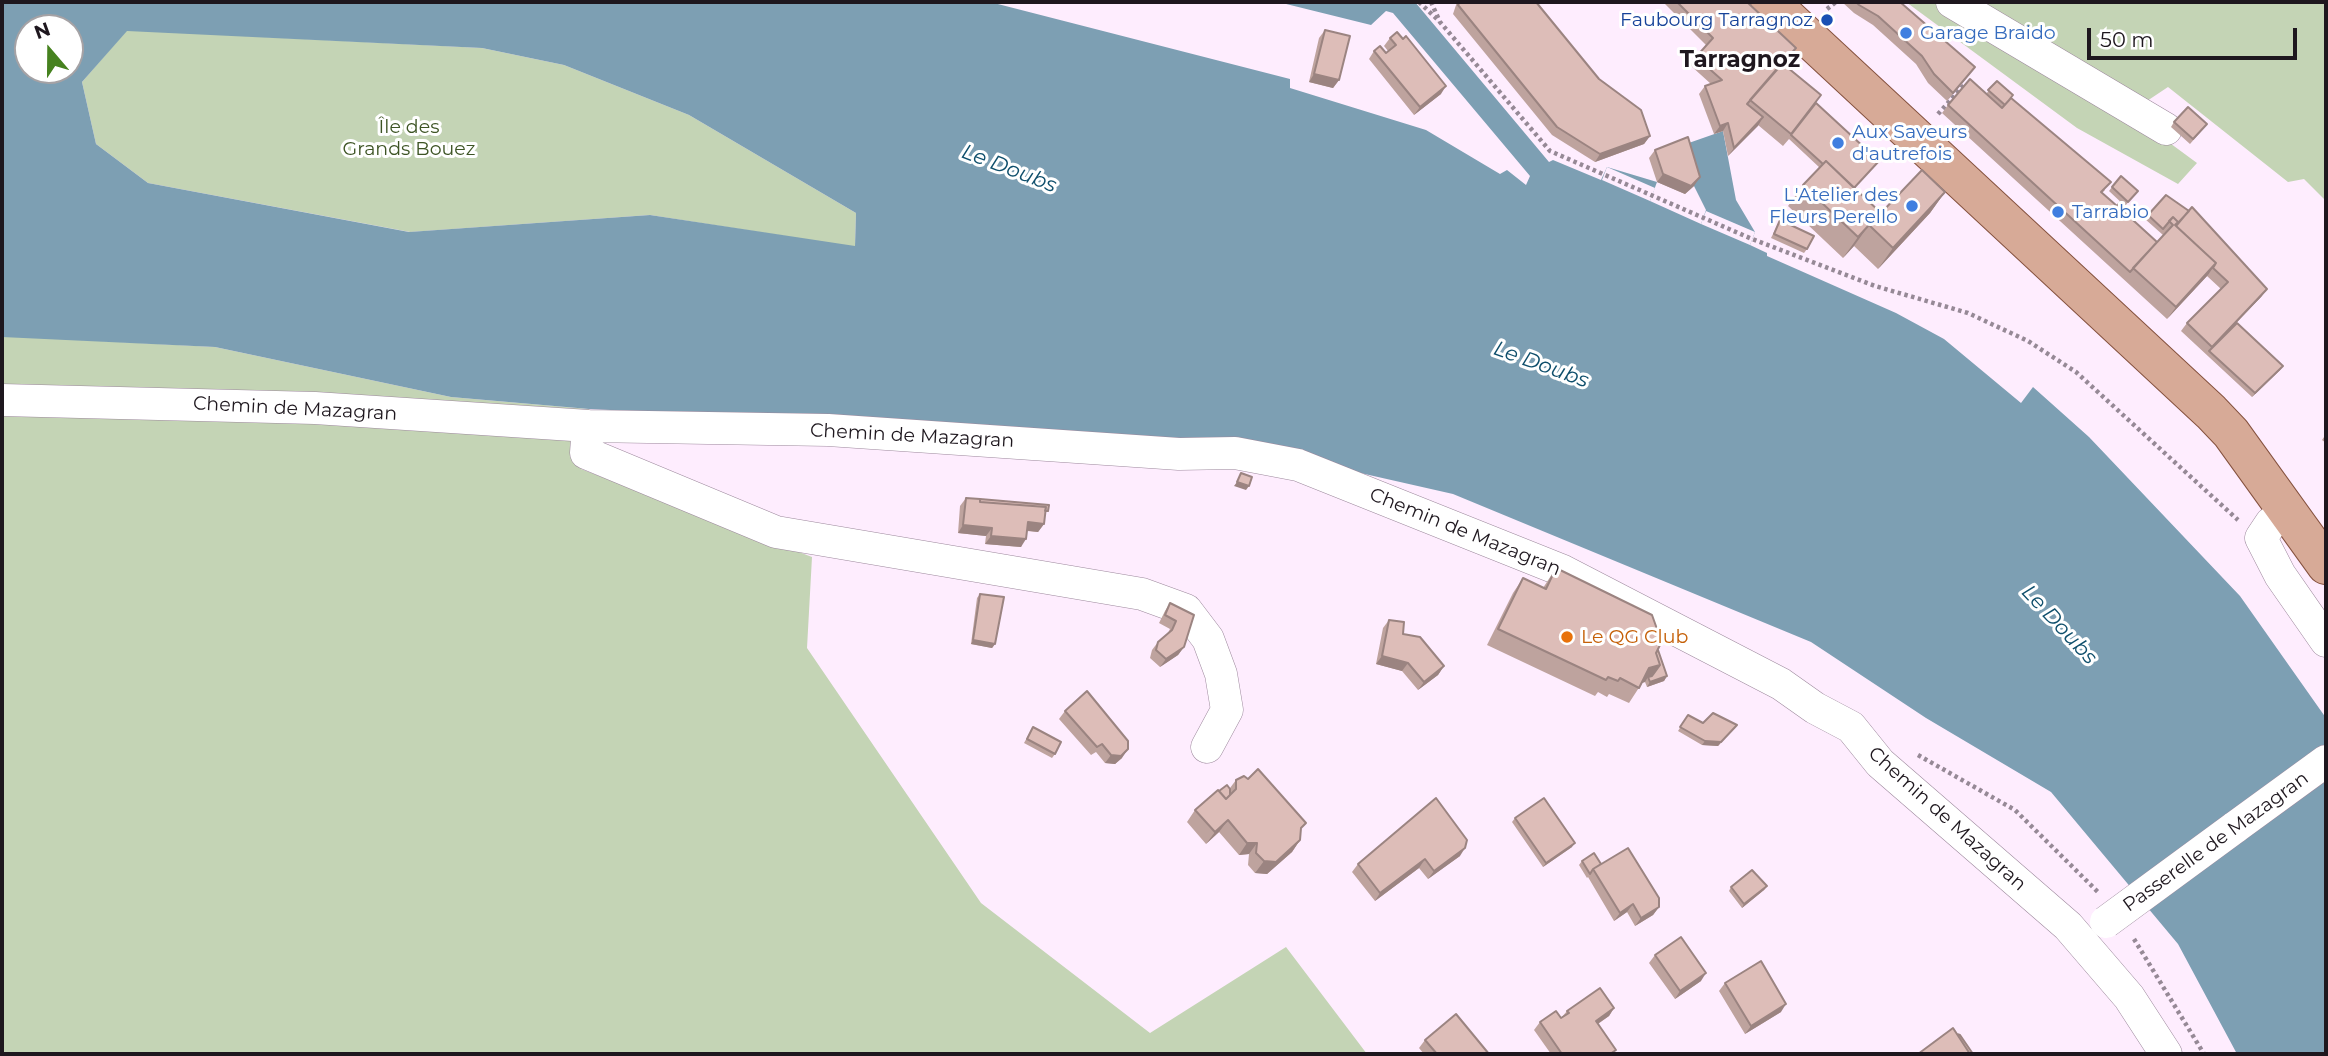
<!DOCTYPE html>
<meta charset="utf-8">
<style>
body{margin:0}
#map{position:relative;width:2328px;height:1056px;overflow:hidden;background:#feedfe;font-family:Montserrat,sans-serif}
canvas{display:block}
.frame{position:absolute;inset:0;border:4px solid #1e171e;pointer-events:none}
.north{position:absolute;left:14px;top:14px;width:70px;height:70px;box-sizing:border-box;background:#fff;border:2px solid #a5a2a5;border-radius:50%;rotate:340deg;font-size:19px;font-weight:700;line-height:28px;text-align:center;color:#1e171e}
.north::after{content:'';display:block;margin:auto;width:24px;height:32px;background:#46821f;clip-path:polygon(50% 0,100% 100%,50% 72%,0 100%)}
.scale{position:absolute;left:2087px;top:28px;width:210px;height:32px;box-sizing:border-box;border:4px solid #1e171e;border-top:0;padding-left:9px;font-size:21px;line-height:24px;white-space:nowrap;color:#1e171e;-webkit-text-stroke:5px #fff;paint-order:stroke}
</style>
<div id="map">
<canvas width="2328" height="1056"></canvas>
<div class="frame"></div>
<div class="north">N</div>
<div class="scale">50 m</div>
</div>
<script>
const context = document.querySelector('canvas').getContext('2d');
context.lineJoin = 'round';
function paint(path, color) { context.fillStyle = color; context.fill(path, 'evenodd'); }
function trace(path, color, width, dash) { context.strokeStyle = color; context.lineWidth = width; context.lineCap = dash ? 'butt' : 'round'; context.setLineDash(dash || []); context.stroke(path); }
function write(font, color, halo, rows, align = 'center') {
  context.font = font + ' Montserrat,sans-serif'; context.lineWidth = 6; context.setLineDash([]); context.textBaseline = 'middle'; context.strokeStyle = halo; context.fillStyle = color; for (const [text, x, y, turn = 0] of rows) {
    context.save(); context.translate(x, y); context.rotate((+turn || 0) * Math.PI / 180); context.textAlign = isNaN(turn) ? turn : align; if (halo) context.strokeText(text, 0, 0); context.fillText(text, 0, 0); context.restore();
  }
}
const green = new Path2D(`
 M 1906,2 L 2326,2 L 2326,201 L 2304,179 L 2288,182 L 2168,87 L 2129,113 L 2197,163 L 2178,184 L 2077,128 Z
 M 127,30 L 482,48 L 564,65 L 689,115 L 856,213 L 855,247 L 650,215 L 410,232 L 148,183 L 96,144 L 82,82 Z
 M 5,336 L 215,347 L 451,397 L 589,409 L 581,469 L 812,557 L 807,648 L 981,903 L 1150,1033 L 1286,947 L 1367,1054 L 2,1054 L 2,337 Z`);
const water = new Path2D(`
 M 2,2 L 990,2 L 1290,79 L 1290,88 L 1426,130 L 1500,174 L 1507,170 L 1526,185 L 1530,176 L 1393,13 L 1386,11 L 1371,25 L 1278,2 L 1415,2 L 1549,162 L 1553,160 L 1601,180 L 1607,167 L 1657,182 L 1650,201 L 1701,224 L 1706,210 L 1694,186 L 1683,145 L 1723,131 L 1736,200 L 1755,232 L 1750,245 L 1767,253 L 1767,256 L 1896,313 L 1944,339 L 2021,403 L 2033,387 L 2089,437 L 2240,596 L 2326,718 L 2326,1054 L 2237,1054 L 2178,944 L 2051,792 L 1926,718 L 1811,642 L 1453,494 L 1303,460 L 738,416 L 589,409 L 451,397 L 215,347 L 2,337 ZM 28,28 L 70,28 L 70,70 L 28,70 ZM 127,31 L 482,48 L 564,65 L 689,115 L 856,213 L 855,246 L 650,215 L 409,232 L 148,183 L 96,144 L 82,82 Z`);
const pier = new Path2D(`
 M 1607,167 L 1655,188 L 1650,201 L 1602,180 Z
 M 1706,211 L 1755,232 L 1750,245 L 1701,224 Z`);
const path = new Path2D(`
 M 1419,2 L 1437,19
 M 1431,2 L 1440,22 L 1550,151 L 1752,239 L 1875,286 L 1968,313 L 2028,341 L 2076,372 L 2238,520
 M 1235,4 L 1235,2
 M 1827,9 L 1836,2
 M 1938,114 L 1966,83
 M 1918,755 L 2015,810 L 2099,893
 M 2134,939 L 2204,1054`);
const minor = new Path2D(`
 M 1952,2 L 2166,129
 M 2,400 L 315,408 L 588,426 L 828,430 L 1179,454 L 1235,453 L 1298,465 L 1561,570 L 1781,684 L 1815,708 L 1851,727 L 1880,763 L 2068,926 L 2129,997 L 2166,1054
 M 588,426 L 586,453 L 776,532 L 1142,594 L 1186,610 L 1208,639 L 1221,674 L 1227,710 L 1207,747
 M 2289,510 L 2271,523 L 2261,538 L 2280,575 L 2326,641
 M 2234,828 L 2326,761`);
const major = new Path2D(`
 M 1770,2 L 2211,412 L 2231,433 L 2326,565`);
const minorBridge = new Path2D(`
 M 2106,922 L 2234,828`);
const wall = new Path2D(`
 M 1457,2 L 1536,2 L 1599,79 L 1650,136 L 1644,144 L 1595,162 L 1552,135 L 1453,14 Z
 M 1663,2 L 1747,2 L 1790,56 L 1783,64 L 1816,103 L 1879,161 L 1854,188 L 1881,213 L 1945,192 L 1930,213 L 1878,269 L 1854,246 L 1843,258 L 1788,206 L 1803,185 L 1820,168 L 1789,139 L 1783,146 L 1758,125 L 1728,156 L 1723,131 L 1714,134 L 1699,94 L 1705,86 L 1711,84 L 1690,65 L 1706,45 Z
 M 1842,2 L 1900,2 L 1975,67 L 1947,101 L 1928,83 L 1916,64 L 1873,25 L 1854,13 Z
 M 1325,30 L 1339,80 L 1333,88 L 1309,82 L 1319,38 Z
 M 1390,38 L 1441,94 L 1414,115 L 1369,59 L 1374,51 L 1386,53 L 1388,51 L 1384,46 Z
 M 1997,81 L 2011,98 L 2105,190 L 2102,193 L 2157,242 L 2163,235 L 2145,219 L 2166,195 L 2267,289 L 2261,297 L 2236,323 L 2280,370 L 2252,397 L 2181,331 L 2187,323 L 2221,289 L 2207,276 L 2167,319 L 1942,113 L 1948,105 L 1986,94 Z
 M 2174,122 L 2204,128 L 2190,144 L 2171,127 Z
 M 1655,150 L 1694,186 L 1685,194 L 1657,182 L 1649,158 Z
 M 2112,187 L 2138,191 L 2125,206 L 2109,191 Z
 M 1780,220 L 1807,249 L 1804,253 L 1771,238 Z
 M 2326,434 L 2326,443 L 2322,440 Z
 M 966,498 L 1045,515 L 1044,524 L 1038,532 L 1027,531 L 1021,547 L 985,544 L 986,536 L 958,533 L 960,506 Z
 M 1556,568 L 1658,650 L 1667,676 L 1664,681 L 1647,687 L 1645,682 L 1642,683 L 1629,703 L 1609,694 L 1607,697 L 1598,692 L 1595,696 L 1487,645 L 1513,593 L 1523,578 L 1543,588 Z
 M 980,594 L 995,644 L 992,648 L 971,644 L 977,598 Z
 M 1170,603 L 1184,647 L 1178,655 L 1160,667 L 1150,658 L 1152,650 L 1158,642 L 1168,633 L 1170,629 L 1159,623 L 1165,611 Z
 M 1389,620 L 1403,634 L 1444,666 L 1438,675 L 1418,690 L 1402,671 L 1376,664 L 1383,628 Z
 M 1065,711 L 1122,758 L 1115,764 L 1105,763 L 1096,752 L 1091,755 L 1059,719 Z
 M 1688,715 L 1703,723 L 1737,725 L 1718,746 L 1702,745 L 1678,731 Z
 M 1033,727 L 1055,754 L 1052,758 L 1024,743 Z
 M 1236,780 L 1301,831 L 1300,840 L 1292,852 L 1267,874 L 1255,873 L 1248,865 L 1249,854 L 1239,855 L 1219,832 L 1206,844 L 1187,822 L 1195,810 L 1219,791 L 1230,788 Z
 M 1515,818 L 1572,847 L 1543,867 L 1512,822 Z
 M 1460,856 L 1428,879 L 1419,868 L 1375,901 L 1352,872 L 1358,864 Z
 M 1582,861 L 1601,864 L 1659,907 L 1653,915 L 1635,926 L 1627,912 L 1614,921 L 1588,877 L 1587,878 L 1579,865 Z
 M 1767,886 L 1764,890 L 1742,908 L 1729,891 L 1731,887 Z
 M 1655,955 L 1701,981 L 1675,999 L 1649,963 Z
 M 1725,983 L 1781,1012 L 1745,1034 L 1719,991 Z
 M 1614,1008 L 1609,1016 L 1598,1024 L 1610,1054 L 1551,1054 L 1534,1030 L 1540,1022 L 1561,1018 L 1567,1011 Z
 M 1425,1040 L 1489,1054 L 1424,1054 L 1419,1048 Z`);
const shadedWall = new Path2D(`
 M 1975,67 L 1969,75 L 1947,101 L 1953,93 Z
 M 1314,74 L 1339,80 L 1333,88 L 1309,82 Z
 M 1446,86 L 1441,94 L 1414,115 L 1420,107 Z
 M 1763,117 L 1758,126 L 1728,156 L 1734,148 Z
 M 1728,123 L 1723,131 L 1714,134 L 1720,126 Z
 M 1650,136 L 1644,144 L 1595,162 L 1600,154 Z
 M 1663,174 L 1700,177 L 1694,186 L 1685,194 L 1657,182 Z
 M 1945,192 L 1930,213 L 1878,269 L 1893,248 Z
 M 1869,225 L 1854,246 L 1843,258 L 1858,237 Z
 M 2216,263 L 2208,275 L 2167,319 L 2176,307 Z
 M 2267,289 L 2261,297 L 2209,351 L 2212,347 Z
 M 2283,366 L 2280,370 L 2252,397 L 2255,393 Z
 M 1237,482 L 1249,486 L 1246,490 L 1234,486 Z
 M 1028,522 L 1044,524 L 1038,532 L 1022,530 Z
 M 963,525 L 992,528 L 986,536 L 958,533 Z
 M 991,536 L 1026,539 L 1021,547 L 985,544 Z
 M 973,640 L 995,644 L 992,648 L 971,644 Z
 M 1184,647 L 1178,655 L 1160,667 L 1166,659 Z
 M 1382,656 L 1408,663 L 1402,671 L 1376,664 Z
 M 1660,665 L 1649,680 L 1648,677 L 1645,682 L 1638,684 L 1649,668 Z
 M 1444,666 L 1438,675 L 1418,690 L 1424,682 Z
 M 1667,676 L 1664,681 L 1647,687 L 1650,682 Z
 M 1737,725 L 1718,746 L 1702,745 L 1705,741 Z
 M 1128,749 L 1122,758 L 1115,764 L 1105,763 L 1111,755 Z
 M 1228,820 L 1219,832 L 1206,844 L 1215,832 Z
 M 1300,840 L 1292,852 L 1267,874 L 1255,873 L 1264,861 Z
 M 1247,843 L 1257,843 L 1249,854 L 1239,855 Z
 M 1575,843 L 1572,847 L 1543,867 L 1546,863 Z
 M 1465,848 L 1460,856 L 1428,879 L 1434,871 Z
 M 1425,859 L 1419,868 L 1375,901 L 1380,893 Z
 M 1767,886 L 1764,890 L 1742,908 L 1744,904 Z
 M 1633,904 L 1627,912 L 1614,921 L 1620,913 Z
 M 1659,907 L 1653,915 L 1635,926 L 1641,918 Z
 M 1706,973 L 1701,981 L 1675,999 L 1680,991 Z
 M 1786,1004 L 1781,1012 L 1745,1034 L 1751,1026 Z
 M 1614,1008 L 1609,1016 L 1590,1029 L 1596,1021 Z`);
const building = new Path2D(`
 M 1460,2 L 1536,2 L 1599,79 L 1641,110 L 1650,136 L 1600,154 L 1557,127 L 1458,5 Z
 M 1677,2 L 1747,2 L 1796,48 L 1747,104 L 1763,117 L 1734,148 L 1728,123 L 1720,126 L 1705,86 L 1722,80 L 1696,57 L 1713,38 Z
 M 1856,2 L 1900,2 L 1975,67 L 1953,93 L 1934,74 L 1922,56 L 1878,16 L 1859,5 Z
 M 1325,30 L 1350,36 L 1339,80 L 1314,74 Z
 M 1397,32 L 1403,39 L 1406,36 L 1446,86 L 1420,107 L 1374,51 L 1380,46 L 1386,53 L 1396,45 L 1390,38 Z
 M 1782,63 L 1821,95 L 1791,134 L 1750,100 Z
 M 1970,79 L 2002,108 L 2011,98 L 2111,182 L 2101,192 L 2117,206 L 2120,202 L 2126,207 L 2123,211 L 2157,242 L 2130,272 L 1948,105 Z
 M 1997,81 L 2013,95 L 2005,105 L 1988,90 Z
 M 1816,103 L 1879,161 L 1854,188 L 1826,161 L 1823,164 L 1791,135 Z
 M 2188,107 L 2207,124 L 2193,139 L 2174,122 Z
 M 1688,137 L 1700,177 L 1691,186 L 1663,174 L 1655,150 Z
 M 1826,161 L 1881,213 L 1922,170 L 1945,192 L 1893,248 L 1869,225 L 1858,237 L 1803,185 Z
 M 2121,176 L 2138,191 L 2128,202 L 2112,187 Z
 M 2166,195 L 2189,211 L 2177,224 L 2178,222 L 2173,217 L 2163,229 L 2148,215 Z
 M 2192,207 L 2267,289 L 2212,347 L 2187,323 L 2228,282 L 2213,268 L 2216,263 L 2176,226 Z
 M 2173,217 L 2178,222 L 2175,225 L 2216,263 L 2176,307 L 2133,268 L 2173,225 L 2169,221 Z
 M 1780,220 L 1814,236 L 1807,249 L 1774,234 Z
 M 2237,323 L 2283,366 L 2255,393 L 2209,351 Z
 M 1241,473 L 1252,477 L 1249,486 L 1237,482 Z
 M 966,498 L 980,499 L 980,502 L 1046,507 L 1044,524 L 1028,522 L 1026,539 L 991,536 L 992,528 L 963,525 Z
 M 980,499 L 1049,505 L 1048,511 L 1045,511 L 1046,507 L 980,502 Z
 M 1556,568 L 1652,615 L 1657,629 L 1666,633 L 1656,653 L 1660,665 L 1649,668 L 1639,688 L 1620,678 L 1618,681 L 1608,677 L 1606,680 L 1498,629 L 1523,578 L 1546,589 Z
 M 980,594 L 1004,597 L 995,644 L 973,640 Z
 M 1170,603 L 1194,615 L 1184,647 L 1166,659 L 1156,650 L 1158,642 L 1172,630 L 1176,621 L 1165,615 Z
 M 1389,620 L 1404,622 L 1403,634 L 1420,637 L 1444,666 L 1424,682 L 1408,663 L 1382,656 Z
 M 1658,650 L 1667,676 L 1650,682 L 1648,677 L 1652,676 L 1660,665 L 1656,653 Z
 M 1087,691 L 1128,741 L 1128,749 L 1121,756 L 1111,755 L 1102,744 L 1097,747 L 1065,711 Z
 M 1713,713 L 1737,725 L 1721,742 L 1705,741 L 1680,727 L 1688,715 L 1703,723 Z
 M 1033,727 L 1061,742 L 1055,754 L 1027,739 Z
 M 1258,769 L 1306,823 L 1301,828 L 1300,840 L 1276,862 L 1264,861 L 1256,853 L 1257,843 L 1247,843 L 1228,820 L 1215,832 L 1195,810 L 1218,790 L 1226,799 L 1236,789 L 1236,780 L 1244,776 L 1248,779 Z
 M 1227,785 L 1230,789 L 1230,795 L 1226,799 L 1219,791 Z
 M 1436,798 L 1467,840 L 1465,848 L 1434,871 L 1425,859 L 1380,893 L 1358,864 Z
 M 1544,798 L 1575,843 L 1546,863 L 1515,818 Z
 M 1628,848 L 1659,898 L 1659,907 L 1641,918 L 1633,904 L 1620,913 L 1593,869 Z
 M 1594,853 L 1601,864 L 1593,869 L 1590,874 L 1582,861 Z
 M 1752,870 L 1767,886 L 1744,904 L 1731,887 Z
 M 1681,937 L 1706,973 L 1680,991 L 1655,955 Z
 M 1761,961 L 1786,1004 L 1751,1026 L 1725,983 Z
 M 1600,988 L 1614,1008 L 1596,1021 L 1616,1050 L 1610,1054 L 1562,1054 L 1540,1022 L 1556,1011 L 1561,1018 L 1569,1013 L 1567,1011 Z
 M 1456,1014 L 1489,1054 L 1437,1054 L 1425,1040 Z
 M 1953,1028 L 1970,1054 L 1918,1054 Z
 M 1957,1034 L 1960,1035 L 1973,1054 L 1970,1054 Z`);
const markers = [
 [1827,20,7,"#1a4fb4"],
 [1906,33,7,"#3f7fe0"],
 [1838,143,7,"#3f7fe0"],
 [1912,206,7,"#3f7fe0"],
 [2058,212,7,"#3f7fe0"],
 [1567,637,7,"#e8710a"]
];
const transitNames = [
 ["Faubourg Tarragnoz",1813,20]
];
const shopNames = [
 ["Garage Braido",1920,33],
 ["Aux Saveurs",1852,132],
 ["d'autrefois",1852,154],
 ["L'Atelier des",1898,195,"right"],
 ["Fleurs Perello",1898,217,"right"],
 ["Tarrabio",2072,212]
];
const parkNames = [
 ["Île des",409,127],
 ["Grands Bouez",409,149]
];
const streetNames = [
 ["Chemin de Mazagran",295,409,3],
 ["Chemin de Mazagran",912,436,3],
 ["Chemin de Mazagran",1465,532,22],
 ["Chemin de Mazagran",1947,819,42],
 ["Passerelle de Mazagran",2216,842,-36]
];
const foodNames = [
 ["Le QG Club",1581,637]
];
const waterNames = [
 ["Le Doubs",1009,169,21],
 ["Le Doubs",1541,365,20],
 ["Le Doubs",2059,625,47]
];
const quarterNames = [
 ["Tarragnoz",1740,60]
];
paint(green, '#c4d4b5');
paint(water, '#7d9fb3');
paint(pier, '#feedfe');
trace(minor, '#9d899d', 33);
trace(major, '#85523f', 40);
trace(path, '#968996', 4.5, [3.5, 3.5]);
trace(minor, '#fff', 32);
trace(major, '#d7aa97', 38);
trace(minorBridge, '#9d899d', 33, []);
trace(minorBridge, '#fff', 32);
paint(wall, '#bea39e');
paint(shadedWall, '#9b8481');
paint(building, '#ddbdb8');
trace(building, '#9b8481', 2);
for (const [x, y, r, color] of markers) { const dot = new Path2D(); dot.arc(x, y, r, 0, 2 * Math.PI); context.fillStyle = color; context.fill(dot); trace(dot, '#fff', 2.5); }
write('19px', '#164399', '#fff', transitNames, 'right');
write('19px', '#366cbe', '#fff', shopNames, 'left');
write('19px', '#3d5424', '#fff', parkNames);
write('19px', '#1e171e', '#fff', streetNames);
write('19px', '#c56008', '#fff', foodNames, 'left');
write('italic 21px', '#0f4f6c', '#fff', waterNames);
write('bold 23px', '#1e171e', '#fff', quarterNames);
</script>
